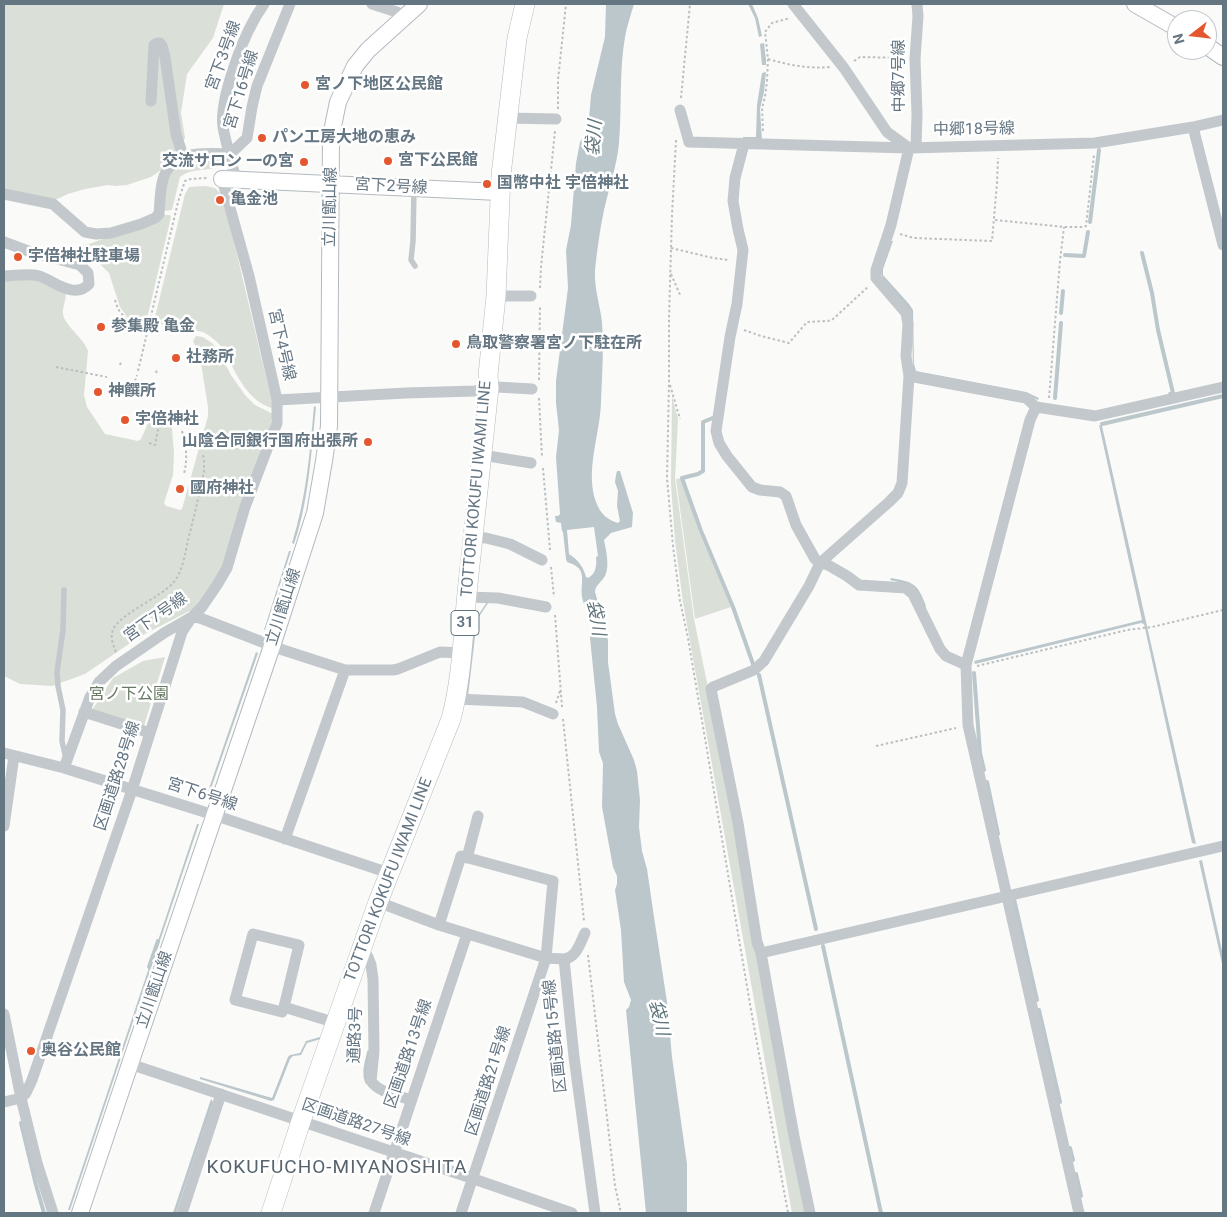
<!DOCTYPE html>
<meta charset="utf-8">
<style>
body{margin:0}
#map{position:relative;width:1227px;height:1217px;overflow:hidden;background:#fafaf8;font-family:Roboto,sans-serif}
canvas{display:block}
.frame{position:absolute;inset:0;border:5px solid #657683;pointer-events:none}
.north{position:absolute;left:1167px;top:10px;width:50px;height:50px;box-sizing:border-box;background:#fff;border:1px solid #c1c8cd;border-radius:50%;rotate:254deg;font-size:14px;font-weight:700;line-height:20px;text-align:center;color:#657683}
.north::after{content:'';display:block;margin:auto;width:18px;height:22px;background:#e4572e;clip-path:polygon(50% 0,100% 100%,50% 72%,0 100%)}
</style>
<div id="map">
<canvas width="1227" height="1217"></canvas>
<div class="frame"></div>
<div class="north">N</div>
</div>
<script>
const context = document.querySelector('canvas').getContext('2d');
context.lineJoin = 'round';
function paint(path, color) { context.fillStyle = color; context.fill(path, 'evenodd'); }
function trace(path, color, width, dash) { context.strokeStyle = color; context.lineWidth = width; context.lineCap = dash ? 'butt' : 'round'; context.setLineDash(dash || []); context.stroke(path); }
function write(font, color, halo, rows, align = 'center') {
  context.font = font + ' Roboto,"Noto Sans JP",sans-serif'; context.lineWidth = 5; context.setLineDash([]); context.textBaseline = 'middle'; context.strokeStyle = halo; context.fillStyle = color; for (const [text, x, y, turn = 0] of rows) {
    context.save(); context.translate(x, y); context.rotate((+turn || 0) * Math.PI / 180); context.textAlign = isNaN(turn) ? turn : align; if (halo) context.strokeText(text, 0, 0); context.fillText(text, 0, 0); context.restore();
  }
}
const green = new Path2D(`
 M 4,4 L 224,4 L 213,38 L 187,74 L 181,113 L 185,138 L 167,164 L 157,173 L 151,177 L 127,185 L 116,186 L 108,185 L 85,189 L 68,194 L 55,200 L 4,189 Z
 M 221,158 L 222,164 L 220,167 C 207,171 191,168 180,177 L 172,210 L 164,211 L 165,181 L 169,172 L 187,159 Z
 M 205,186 L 215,188 L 220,193 L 231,229 L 273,407 L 271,408 C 249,400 239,380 229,360 C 226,355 223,348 219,344 C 214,339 209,335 203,332 L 156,323 L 154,321 L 185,194 L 189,187 Z
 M 162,215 L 170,215 L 171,217 L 147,319 L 145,320 L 127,317 L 120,307 L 109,273 L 97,261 L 84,253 L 81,249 L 82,245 L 89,244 L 156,220 Z
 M 4,278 L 32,278 L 65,291 C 68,301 60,308 64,318 C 70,330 83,338 88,351 L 84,395 L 87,407 L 105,434 L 138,441 L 141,439 L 149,421 L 150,421 L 154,414 C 161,412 165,413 171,418 L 174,453 L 173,475 L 164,503 L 166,506 L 180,510 L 182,509 L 208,416 L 208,407 L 200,357 L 193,341 L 196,336 L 203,337 L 212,343 L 218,350 L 231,375 L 245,395 L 255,405 L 273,414 L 263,452 L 222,572 L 199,606 L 139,637 L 85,674 L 52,686 L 20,684 L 4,676 Z
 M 672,396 L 678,419 L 675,479 L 694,619 L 725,771 L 807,1213 L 792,1213 L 683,602 L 675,541 L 671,484 Z
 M 681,478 L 700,534 L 731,607 L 695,619 L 676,479 Z
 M 165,657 L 144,726 L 92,710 L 113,678 L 143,661 Z`);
const water = new Path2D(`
 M 606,4 L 634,4 C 631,14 627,26 625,37 C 619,71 622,108 619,143 C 617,165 609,188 604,210 C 600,229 597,250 595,270 C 594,288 600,305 602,322 C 604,349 602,376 601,402 C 600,434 587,464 594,496 C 598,510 604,519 618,523 L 620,521 L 617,506 L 618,491 L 615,482 L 616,475 L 617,471 L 620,471 L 633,513 L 632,527 L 611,533 L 604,540 C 606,550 610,566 605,576 C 602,582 595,585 595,592 L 606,630 L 608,641 L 608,662 L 615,714 L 618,724 L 634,760 L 637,771 L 640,800 L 639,827 L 642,851 L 647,869 L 654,917 L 667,1002 L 672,1057 L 687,1164 L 687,1213 L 646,1213 L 626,1010 L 629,1007 L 631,1000 L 624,982 L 621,930 L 615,890 L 617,884 L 617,876 L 613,867 L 611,856 L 602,807 L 603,763 L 599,752 L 597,707 L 590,638 C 590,633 593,627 593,623 C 592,615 585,608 583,601 C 578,583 591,569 567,562 L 566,559 L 563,532 L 562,531 L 561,523 L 556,522 L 555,516 L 558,516 L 560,514 L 556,457 L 559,430 L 556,403 L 556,381 L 568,288 L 566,250 L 571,225 L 576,163 L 580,142 L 586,132 L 589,119 L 591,95 L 605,37 ZM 594,527 L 598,556 L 596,557 C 597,565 596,574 588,578 L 586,577 C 583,566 578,560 569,554 L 567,530 Z
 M 748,4 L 752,4 L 758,18 L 762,36 L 759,37 L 755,18 Z
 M 764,43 L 766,60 L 766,65 L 762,65 L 760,44 Z
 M 766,72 L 764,92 L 760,109 L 762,141 L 743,141 L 743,137 L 756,137 L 757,105 L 762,73 Z
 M 891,241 L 893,241 L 883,269 L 883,275 L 909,304 L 913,310 L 914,364 L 916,371 L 1026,392 L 1039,398 L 1038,400 L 1026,394 L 913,372 L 912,328 L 884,281 L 880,271 Z
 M 314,406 L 316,407 C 311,452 309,500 294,544 L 292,543 C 306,499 310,452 314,406 Z
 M 1099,425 L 1102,426 L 1196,844 L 1192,843 L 1144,624 L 1141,623 L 975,664 L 974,661 L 1142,620 Z
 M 289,551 L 291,551 L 265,630 L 264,630 Z
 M 891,578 C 914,582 918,584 926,606 L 924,609 C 916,584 915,586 890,580 Z
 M 487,602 L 488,603 L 477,620 L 468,696 L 466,696 L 475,620 Z
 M 256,652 L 258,653 L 207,800 L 205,800 Z
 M 197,824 L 199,824 L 70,1210 L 68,1210 Z
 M 1202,860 L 1223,955 L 1223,968 L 1199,861 Z
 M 323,1034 L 321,1039 L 307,1043 L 301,1055 L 293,1056 L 290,1059 L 274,1100 L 271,1101 L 200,1079 L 200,1077 L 272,1098 L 288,1057 L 290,1055 L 300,1053 L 306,1041 L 320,1037 Z
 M 211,1099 L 213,1102 L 176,1213 L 173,1213 Z`);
const stream = new Path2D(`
 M 1090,222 L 1099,150
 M 1142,253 L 1152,293 L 1158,330 L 1173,393 L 1170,394
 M 1065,255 L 1084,256 L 1088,232
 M 1061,313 L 1063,291
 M 1055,398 L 1061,323
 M 715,417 L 703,422 L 703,471 L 698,474 L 682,478 L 701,531 L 733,607 L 753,664
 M 1102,424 L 1223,396
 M 974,673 L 980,753 L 984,770
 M 759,675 L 816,929
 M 987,782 L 998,834
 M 1014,899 L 1037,1000
 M 823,946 L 881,1213
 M 149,967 L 158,941
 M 1039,1010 L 1060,1102
 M 367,1082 C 363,1072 367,1063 369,1052
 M 21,1123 L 36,1185 L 44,1213
 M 1070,1148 L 1073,1160
 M 1076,1174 L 1081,1196`);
const path = new Path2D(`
 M 768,59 C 789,65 808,69 830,67
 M 854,61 L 860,57 L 902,58
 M 681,98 L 690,4
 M 558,109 L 558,80 L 566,4
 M 763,131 L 762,108 L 765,97 L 767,81 L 768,59 L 765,32 L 772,23 L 790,18
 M 676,140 L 672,215 L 669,318 L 669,382 L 667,478 L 673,546 L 680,601 L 688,638 L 751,1010 L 788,1213
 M 995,220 L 1064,227 L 1084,227 L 1086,226 L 1094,155
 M 900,234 L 914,238 L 992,241 L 997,183 L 998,158
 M 671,248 L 713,258 L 729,260
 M 671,274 L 681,297
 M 540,288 L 541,267 L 555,131
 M 115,300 L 118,309 L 126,319 L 149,324
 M 744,330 L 761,336 L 789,343 L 807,322 L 827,321 L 832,320 L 869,286
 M 120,365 L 121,362
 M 56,367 L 107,377
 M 138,371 L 178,202 L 185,181 L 191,179 L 207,178
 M 156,373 L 157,370
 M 539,380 L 540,305
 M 135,381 L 137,375
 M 670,385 L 680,419
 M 539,398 L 542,458
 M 1049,398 L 1060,261 L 1064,227
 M 182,431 C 186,447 188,457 184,474
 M 149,443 L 155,445 L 159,425
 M 543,468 L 550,550
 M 551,567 L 554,597
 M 555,615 L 562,707
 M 116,652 C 113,645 110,637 113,630 C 118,615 161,597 173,583 C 183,572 185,553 188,540 C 194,517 199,495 204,472 L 204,461 L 203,455
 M 977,666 L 1127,630 L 1152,627 L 1223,610
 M 556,703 L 560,691
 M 563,719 L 584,921
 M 876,746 L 956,728
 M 588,955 L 615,1186 L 621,1213`);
const lane = new Path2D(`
 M 414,189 L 413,241 L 411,260 L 415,266
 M 64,590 L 63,630 L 57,672 L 58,686 L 63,710 L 62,741 L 66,759`);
const street = new Path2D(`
 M 372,4 L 397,12
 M 793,4 L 844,68 L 887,132 L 909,148 L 1095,143 L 1193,127 L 1223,120
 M 151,101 L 154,45 L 157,43 L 160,43 L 162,46 L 165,57 L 176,134 L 183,156
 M 680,110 L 689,142 L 909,148 L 891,225 L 876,270 L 876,278 L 906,313 L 908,324 L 906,356 L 909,376 L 902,483 L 898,493 L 889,502 L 820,563 L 809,586 L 764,661 L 754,670 L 713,687 L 711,689 L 738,823 L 757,942 L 761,953 L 794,1136 L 810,1213
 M 507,118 L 556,119
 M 1193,127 L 1223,245
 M 744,144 L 735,178 L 733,201 L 738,229 L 743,250 L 737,304 L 730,337 L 716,431 L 719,443 L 727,456 L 752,487 L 760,490 L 780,492 L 786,496 L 796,525 L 815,559 L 820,563 L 828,565 L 847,576 L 859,585 L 906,588 L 913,594 L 940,649 L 946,656 L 966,665
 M 916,147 L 917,114 L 915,59 L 918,16 L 917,4
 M 222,179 L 249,276 L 277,400 L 406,393 L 475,391 L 497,387 L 532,389
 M 236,180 C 232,163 226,144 223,127 C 219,101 241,43 254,20 C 257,14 261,9 264,4
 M 4,194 L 53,204 L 85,232 L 96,234 L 111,233 L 141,224 L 155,218 L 159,214 C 160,202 160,190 163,179 C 172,149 206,153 230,154 L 247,138 L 252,107 L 257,86 L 290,4
 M 4,242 L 31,252 L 80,265 L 88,273 L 89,284 C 74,300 55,281 39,276 C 28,273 15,276 4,276
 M 496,296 L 531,296
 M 909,376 L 1026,398 L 1036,407 L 1095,416 L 1223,387
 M 1036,407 L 1030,420 L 966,665 L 968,725 L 1079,1213
 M 482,455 L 531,463
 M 473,537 L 486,538 L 510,544 L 542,560
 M 467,597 L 498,598 L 546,607
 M 345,670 L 393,670 L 398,669 L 440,652 L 463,653
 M 457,699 L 523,702 L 553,714
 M 84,712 L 150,733
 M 4,753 L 64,768 L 214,815 L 389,873
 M 64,768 L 90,697 L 99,682 L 116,666 L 164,633 L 192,617 L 202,607 L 217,585 L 227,568 L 245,507 L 277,423 L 277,400
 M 4,826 L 14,756
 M 467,858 L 478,816
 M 378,902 L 439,925 L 546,958 L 564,959 L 574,1057 L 595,1213
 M 439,925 L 461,856 L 553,881 L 546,958 L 461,1213
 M 362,948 L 368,957 L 371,965 L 373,979 L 374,1051 L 371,1081 C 379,1093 398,1095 411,1100
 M 761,953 L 1223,846
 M 564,959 C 577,957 580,943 585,933
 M 284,1007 L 299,945 L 253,934 L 235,1000 L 282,1012 L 284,1007 L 336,1023
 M 4,1014 L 21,1098 L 4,1102
 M 130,1064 L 474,1179 L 572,1213
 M 53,1213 L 37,1163 L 21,1098 L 26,1093 L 32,1080 L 132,790 L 182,632 L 192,617 L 200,618 L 283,650 L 345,670 L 285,839
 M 182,1213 L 221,1094
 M 374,1213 L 467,934`);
const secondary = new Path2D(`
 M 1135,4 L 1177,28
 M 1207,46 L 1223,57
 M 222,179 L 499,192
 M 80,1213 L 130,1064 L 272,646 L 315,513 L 324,461 L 329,426 L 331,136 L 338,102 L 355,66 L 368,50 L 419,4`);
const primary = new Path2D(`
 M 271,1213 L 301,1121 L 378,902 L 451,719 C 462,678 463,635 467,593 C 474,525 482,456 489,388 L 488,375 L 496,296 L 501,175 L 517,38 L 525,4`);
const markers = [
 [305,85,5,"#e4572e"],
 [262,138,5,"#e4572e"],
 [388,161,5,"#e4572e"],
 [304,162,5,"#e4572e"],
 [487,184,5,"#e4572e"],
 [220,200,5,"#e4572e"],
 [18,257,5,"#e4572e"],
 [101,327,5,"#e4572e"],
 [456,344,5,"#e4572e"],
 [176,358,5,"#e4572e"],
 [98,392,5,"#e4572e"],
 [125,420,5,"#e4572e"],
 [368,442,5,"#e4572e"],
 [180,489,5,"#e4572e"],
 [31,1051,5,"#e4572e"]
];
const shields = [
 [465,623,28]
];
const shieldNames = [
 ["31",465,623]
];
const streetNames = [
 ["宮下3号線",224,56,-70],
 ["中郷7号線",900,76,-90],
 ["宮下16号線",242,90,-73],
 ["中郷18号線",974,130,-1],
 ["宮下2号線",391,187,3],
 ["立川甑山線",331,207,-89],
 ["宮下4号線",281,345,77],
 ["TOTTORI KOKUFU IWAMI LINE",477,489,-85],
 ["立川甑山線",284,607,-72],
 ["宮下7号線",156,618,-35],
 ["区画道路28号線",118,776,-72],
 ["宮下6号線",202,795,18],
 ["TOTTORI KOKUFU IWAMI LINE",389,880,-69],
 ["立川甑山線",155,990,-71],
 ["通路3号",356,1035,-88],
 ["区画道路15号線",556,1036,-96],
 ["区画道路13号線",409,1054,-71],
 ["区画道路21号線",489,1081,-72],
 ["区画道路27号線",356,1123,19]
];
const poiNames = [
 ["宮ノ下地区公民館",315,85],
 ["パン工房大地の恵み",272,138],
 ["宮下公民館",398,161],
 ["交流サロン 一の宮",294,162,"right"],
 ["国幣中社 宇倍神社",497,184],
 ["亀金池",230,200],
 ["宇倍神社駐車場",28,257],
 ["参集殿 亀金",111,327],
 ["鳥取警察署宮ノ下駐在所",466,344],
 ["社務所",186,358],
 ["神饌所",108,392],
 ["宇倍神社",135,420],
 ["山陰合同銀行国府出張所",358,442,"right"],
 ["國府神社",190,489],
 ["奥谷公民館",41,1051]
];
const parkNames = [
 ["宮ノ下公園",129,695]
];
const waterNames = [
 ["袋川",595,138,-85],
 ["袋川",595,618,80],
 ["袋川",658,1018,77]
];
const quarterNames = [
 ["KOKUFUCHO-MIYANOSHITA",337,1168]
];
paint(green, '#dadfd7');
paint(water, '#bbc7cb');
trace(stream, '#bbc7cb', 4);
trace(secondary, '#b3babf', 18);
trace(primary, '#b5babe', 20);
trace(path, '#bbbfc2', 2, [2.5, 2.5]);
trace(lane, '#c3c8cc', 5.5);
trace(street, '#c3c8cc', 11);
trace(secondary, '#fff', 16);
trace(primary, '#fff', 19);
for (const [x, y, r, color] of markers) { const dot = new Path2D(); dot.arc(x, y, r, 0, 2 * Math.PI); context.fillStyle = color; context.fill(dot); trace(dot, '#fff', 2); }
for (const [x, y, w] of shields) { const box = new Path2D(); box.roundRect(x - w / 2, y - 12.5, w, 25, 4); context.fillStyle = '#fff'; context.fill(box); trace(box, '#657683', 1); }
write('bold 15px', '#657683', null, shieldNames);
write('16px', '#657683', '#fff', streetNames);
write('bold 16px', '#657683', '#fff', poiNames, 'left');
write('16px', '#687a64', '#fff', parkNames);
write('italic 18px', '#60757c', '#fff', waterNames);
context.letterSpacing = '1px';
write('19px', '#57646e', '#fff', quarterNames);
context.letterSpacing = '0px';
</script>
